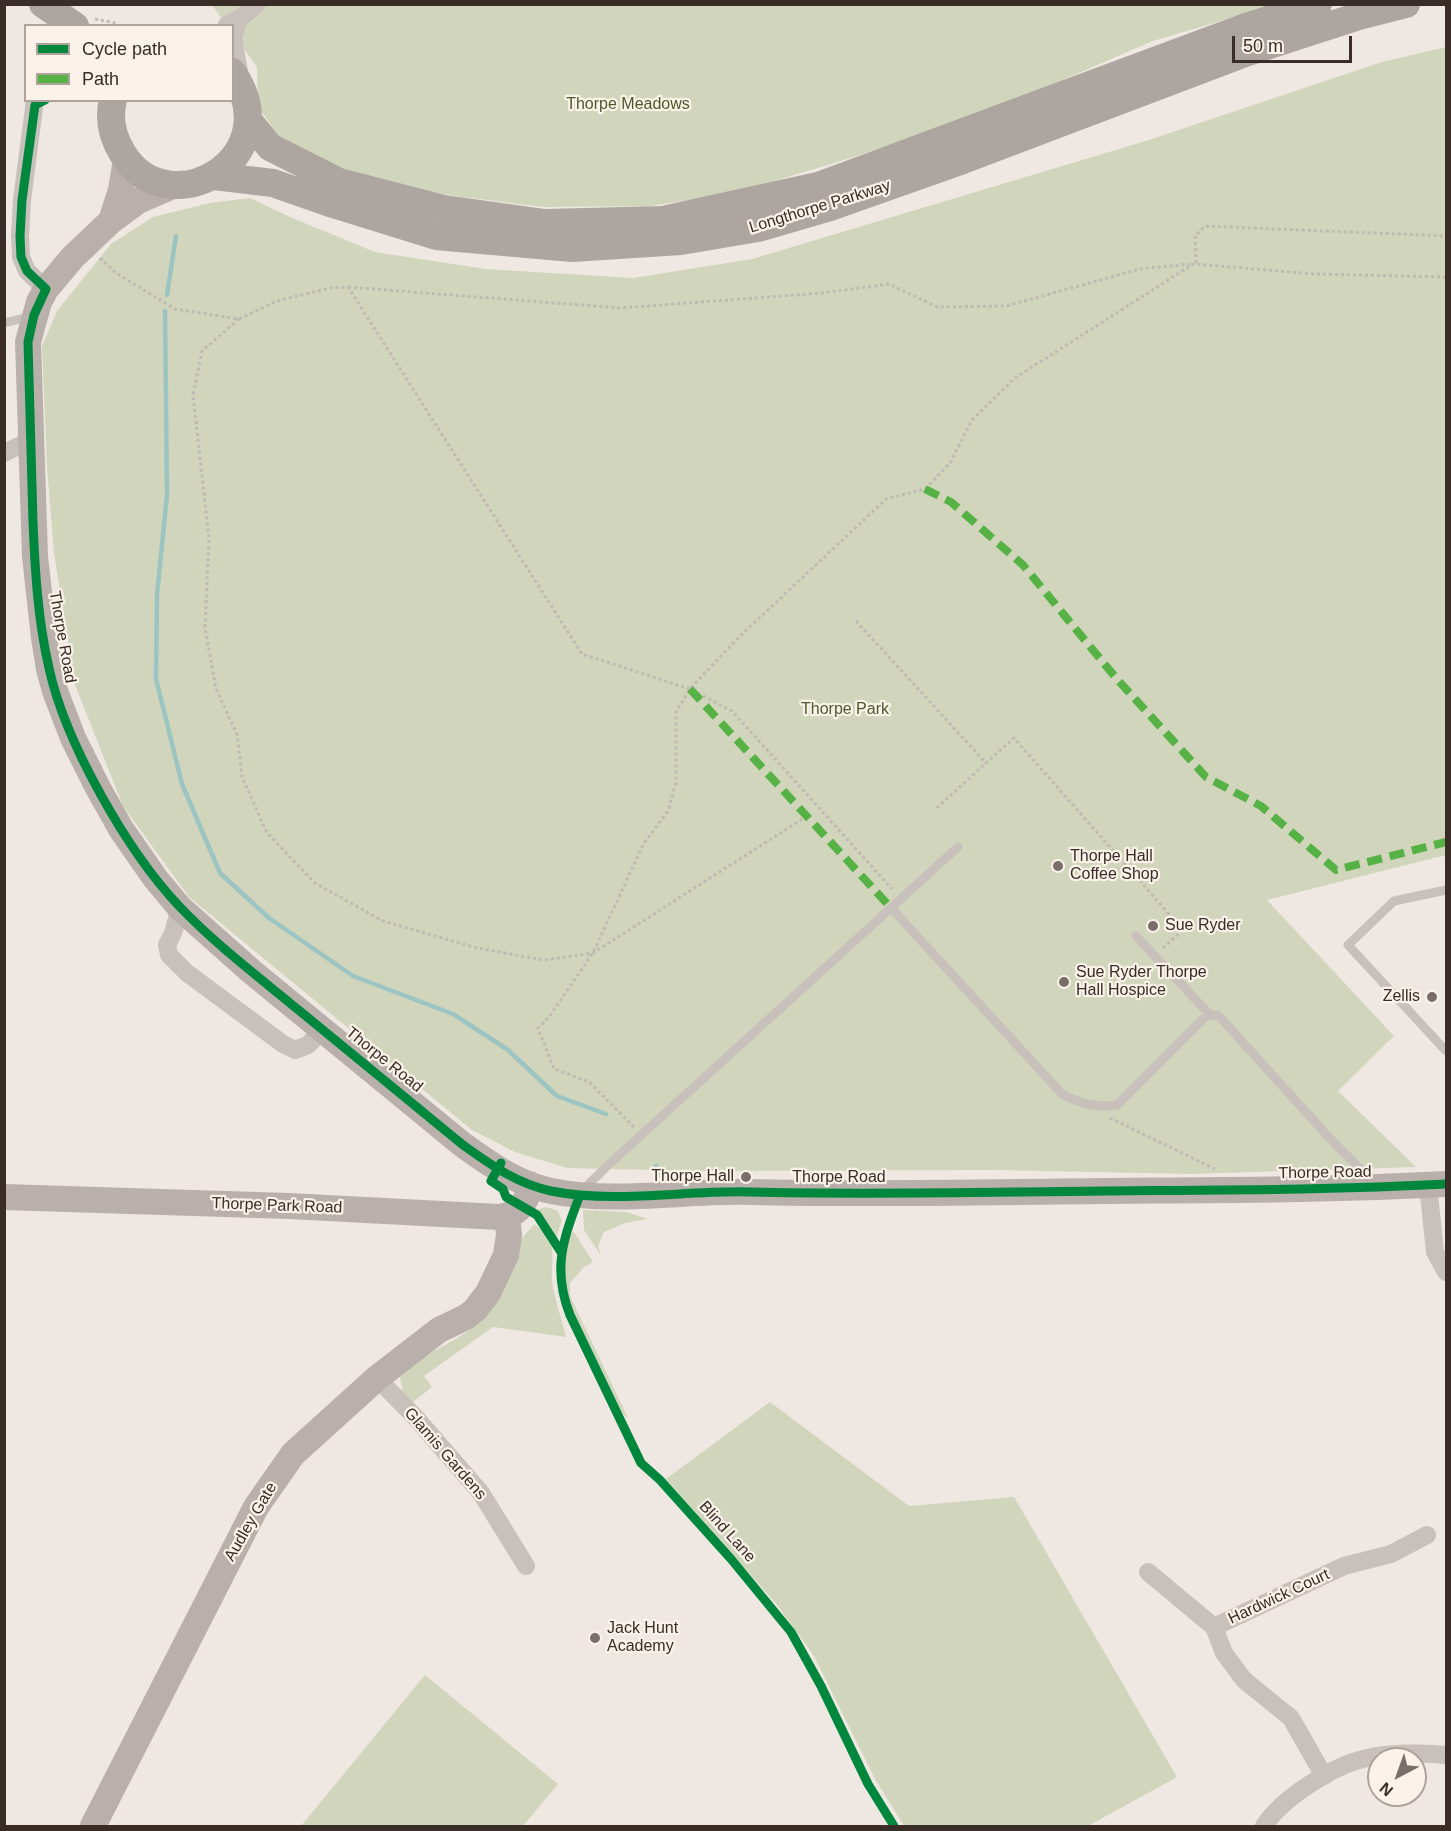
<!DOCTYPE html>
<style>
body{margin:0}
#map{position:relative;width:1451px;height:1831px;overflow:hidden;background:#efe8e2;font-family:Arial,sans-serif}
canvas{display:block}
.frame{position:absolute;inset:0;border:6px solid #3a2d28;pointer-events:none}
.legend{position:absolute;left:24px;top:24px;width:210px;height:78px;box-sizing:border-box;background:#fbf2ea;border:2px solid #aea39c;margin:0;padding:8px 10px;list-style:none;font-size:18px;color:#3a2d28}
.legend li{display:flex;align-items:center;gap:12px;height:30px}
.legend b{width:30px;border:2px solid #aea39c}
.north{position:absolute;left:1367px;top:1747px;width:60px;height:60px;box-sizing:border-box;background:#fbf2ea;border:2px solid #aea39c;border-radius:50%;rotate:221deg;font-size:16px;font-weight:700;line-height:24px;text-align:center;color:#3a2d28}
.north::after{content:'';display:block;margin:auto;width:21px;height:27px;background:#796e69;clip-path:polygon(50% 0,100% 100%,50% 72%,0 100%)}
.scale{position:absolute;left:1232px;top:36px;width:120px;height:27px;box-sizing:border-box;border:3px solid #3a2d28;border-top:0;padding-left:8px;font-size:18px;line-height:21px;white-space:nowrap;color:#3a2d28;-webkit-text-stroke:4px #fbf2ea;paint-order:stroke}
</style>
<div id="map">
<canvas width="1451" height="1831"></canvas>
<div class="frame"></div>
<ul class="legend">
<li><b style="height:8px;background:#00873e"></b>Cycle path</li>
<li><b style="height:8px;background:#56b245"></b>Path</li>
</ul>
<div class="north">N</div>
<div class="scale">50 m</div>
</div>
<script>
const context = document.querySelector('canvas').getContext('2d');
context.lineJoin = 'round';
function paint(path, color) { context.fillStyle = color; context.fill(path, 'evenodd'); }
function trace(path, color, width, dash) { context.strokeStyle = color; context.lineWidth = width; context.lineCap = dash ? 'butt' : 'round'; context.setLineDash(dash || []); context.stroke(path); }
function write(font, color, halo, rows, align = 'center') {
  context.font = font + ' Arial,sans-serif'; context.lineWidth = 4.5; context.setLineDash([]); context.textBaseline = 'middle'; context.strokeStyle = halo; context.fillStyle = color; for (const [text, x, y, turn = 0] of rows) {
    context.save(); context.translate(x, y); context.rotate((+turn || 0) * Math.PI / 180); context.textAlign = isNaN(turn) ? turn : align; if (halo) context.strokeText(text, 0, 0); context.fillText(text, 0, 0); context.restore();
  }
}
const green = new Path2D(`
 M 212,5 L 1274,5 L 1150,42 L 1047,87 L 941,128 L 841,161 L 734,193 L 650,206 L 543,207 L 455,196 L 382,183 L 339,167 L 279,136 L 258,107 L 257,67 Z
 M 1446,47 L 1446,855 L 1267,900 L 1394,1036 L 1338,1091 L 1416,1167 L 1191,1174 L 998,1170 L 703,1171 L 567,1168 L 515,1152 L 472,1130 L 189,897 L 123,806 L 75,685 L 54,553 L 47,467 L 42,346 L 57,311 L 111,244 L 153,217 L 210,203 L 250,198 L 290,217 L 375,252 L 485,269 L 633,278 L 752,259 L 1149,140 L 1382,62 Z
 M 545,1207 L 557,1210 L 562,1220 L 556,1239 L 535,1211 Z
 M 583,1210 L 626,1212 L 648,1219 L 625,1223 L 604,1232 L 598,1246 L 601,1256 L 584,1230 Z
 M 534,1224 C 563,1244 548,1260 553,1287 C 556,1303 562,1320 566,1337 L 493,1327 L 424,1376 L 432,1387 L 413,1402 L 403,1392 L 400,1377 L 413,1362 L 456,1339 L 484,1320 L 500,1295 L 519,1242 Z
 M 574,1232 L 593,1262 L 584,1267 L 570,1283 L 570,1296 L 628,1418 L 623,1414 L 567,1300 L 563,1276 L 564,1252 L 570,1233 Z
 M 770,1402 L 909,1506 L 1014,1497 L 1177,1777 L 1088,1826 L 904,1826 L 875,1779 L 814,1656 L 778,1606 L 666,1479 Z
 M 425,1675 L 558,1784 L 523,1826 L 301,1826 Z`);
const stream = new Path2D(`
 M 167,295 L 176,236
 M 165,311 L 167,495 L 157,595 L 156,679 L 182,784 L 220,873 L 269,918 L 353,976 L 453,1014 L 508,1050 L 557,1096 L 606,1114
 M 656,1166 L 663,1180`);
const path = new Path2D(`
 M 95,19 L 116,23
 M 100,258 L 116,273 L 175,309 L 239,319 L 277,301 L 330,288 L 348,287 L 582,654 L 690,689 L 732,711 L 892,889
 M 1196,263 L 1195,236 L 1205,226 L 1446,236
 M 348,287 L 620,308 L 822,293 L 889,284 L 937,307 L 1006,306 L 1140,269 L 1190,264
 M 239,319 L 202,351 L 193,395 L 209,538 L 205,627 L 216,689 L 237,734 L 242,777 L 267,833 L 315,883 L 383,921 L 477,948 L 544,960 L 593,953 L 807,816
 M 856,621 L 986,763 L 1014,738 L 1183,930 L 1163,948
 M 937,808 L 986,763
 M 1110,1118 L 1215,1169
 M 634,1127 L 589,1082 L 554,1069 L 538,1028 L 549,1017 L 593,953 L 644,843 L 668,811 L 676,782 L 676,712 L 690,689 L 736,640 L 886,499 L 925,489 L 950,463 L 972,420 L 1015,378 L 1193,264 L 1314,274 L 1446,277`);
const lane = new Path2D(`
 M 4,323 L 32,316
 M 1446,890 L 1394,901 L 1348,945 L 1446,1051
 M 892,909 L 1062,1094 C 1081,1104 1095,1108 1117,1105 L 1204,1018 L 1210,1015 L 1218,1015 L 1335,1144 L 1374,1182
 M 1136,936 L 1210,1015
 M 660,1480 L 641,1463 L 570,1315 C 556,1279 559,1252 572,1216 C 575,1209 576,1200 580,1194 C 587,1184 598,1176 606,1167 L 958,847`);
const street = new Path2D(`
 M 238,20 L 233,38 L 241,83
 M 227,25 L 238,20 L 257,4
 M 35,100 L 22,200 L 20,236 L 21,257 L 27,271 L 46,289
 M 4,453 L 31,440
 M 180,908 L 173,933 L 167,945 L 169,955 L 187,973 L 283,1044 L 295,1050 L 308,1045 L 323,1029
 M 1428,1185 L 1435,1252 L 1446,1272
 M 377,1378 L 416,1418 L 481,1493 L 526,1566
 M 1148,1572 L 1214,1627 L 1224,1653 L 1244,1680 L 1291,1718 L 1324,1776
 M 1214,1627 L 1344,1566 L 1391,1554 L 1427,1535
 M 1264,1826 C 1282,1798 1334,1765 1367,1758 C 1393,1752 1421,1753 1446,1755`);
const secondary = new Path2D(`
 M 175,185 L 138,201 L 111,221 L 73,257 L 46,289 L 39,302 L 28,342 L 35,556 L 44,638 L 49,669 L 55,691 L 73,738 L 98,788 L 121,829 L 155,878 L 180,908 L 252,972 L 463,1145 C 491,1165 517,1184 551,1191 C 616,1204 685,1190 751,1192 C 869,1195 988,1192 1106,1191 C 1220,1190 1333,1190 1446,1184
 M 111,221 L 121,190 L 126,159
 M 4,1197 L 289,1206 L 499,1217 C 519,1215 527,1203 530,1184
 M 93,1826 L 256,1507 L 293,1454 L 377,1378 L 439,1330 L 466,1317 L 475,1310 L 488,1293 L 506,1255 L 509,1235 L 507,1216`);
const primary = new Path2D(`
 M 43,4 L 75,26
 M 113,100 C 108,119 113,138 123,154 C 169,228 291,157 232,72
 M 248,120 L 270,147 L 339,182 L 444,209 L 545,223 L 663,220 L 818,186 L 1243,28 L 1318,4
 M 214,176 L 273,183 L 333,204 L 436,236 L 572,248 L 681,241 L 758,228 L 830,207 L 963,160 L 1248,52 L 1359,16 L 1406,4`);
const quiet = new Path2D(`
 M 925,489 L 951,502 L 1023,565 L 1116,678 L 1206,777 L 1261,806 L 1336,870 L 1446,842
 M 690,689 L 892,909`);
const cycleway = new Path2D(`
 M 45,100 L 35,105 L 22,200 L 20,236 L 21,257 L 27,271 L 46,289 L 34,315 L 28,342 C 30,402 31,462 33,522 C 35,571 38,621 49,668 C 65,742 127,851 179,906 C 216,945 260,978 301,1012 C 355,1056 409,1101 463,1145 C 491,1165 517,1184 551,1191 C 616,1204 685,1190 751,1192 C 869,1195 988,1192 1106,1191 C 1220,1190 1333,1190 1446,1184
 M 501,1163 L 491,1181 L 503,1189 L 506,1197 L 537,1215 L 561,1252
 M 580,1195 C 563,1239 552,1269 570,1315 L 641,1463 L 660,1480 L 731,1559 L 791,1632 L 821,1686 L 868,1784 L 894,1826`);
const markers = [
 [1058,866,6,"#796e69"],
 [1153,926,6,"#796e69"],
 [1064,982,6,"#796e69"],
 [1432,997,6,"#796e69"],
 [746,1177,6,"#796e69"],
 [595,1638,6,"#796e69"]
];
const parkNames = [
 ["Thorpe Meadows",628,105],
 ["Thorpe Park",845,710]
];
const streetNames = [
 ["Longthorpe Parkway",820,207,-17],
 ["Thorpe Road",62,637,80],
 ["Thorpe Road",384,1060,39],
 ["Thorpe Road",1325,1173,-1],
 ["Thorpe Road",839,1178],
 ["Thorpe Park Road",277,1206,2],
 ["Glamis Gardens",445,1454,49],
 ["Audley Gate",251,1522,-60],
 ["Blind Lane",727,1532,48],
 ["Hardwick Court",1279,1597,-25]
];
const poiNames = [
 ["Thorpe Hall",1070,857],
 ["Coffee Shop",1070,875],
 ["Sue Ryder",1165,926],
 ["Sue Ryder Thorpe",1076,973],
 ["Hall Hospice",1076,991],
 ["Zellis",1420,997,"right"],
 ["Thorpe Hall",734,1177,"right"],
 ["Jack Hunt",607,1629],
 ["Academy",607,1647]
];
paint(green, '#d1d5bb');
trace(stream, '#9cc4c2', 4.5);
trace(path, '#c1b9b3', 3, [3, 3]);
trace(lane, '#c8c0bb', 9);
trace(street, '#c8c0bb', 18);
trace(secondary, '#b9b0ab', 26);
trace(primary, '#ada5a0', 28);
trace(quiet, '#56b245', 8, [15, 8]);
trace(cycleway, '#00873e', 9);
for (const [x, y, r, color] of markers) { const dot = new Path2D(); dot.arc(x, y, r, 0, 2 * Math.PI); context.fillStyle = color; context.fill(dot); trace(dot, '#fbf2ea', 2); }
write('16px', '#4b5b29', '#fbf2ea', parkNames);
write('16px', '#3a2d28', '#fbf2ea', streetNames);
write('16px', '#3a2d28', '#fbf2ea', poiNames, 'left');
</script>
